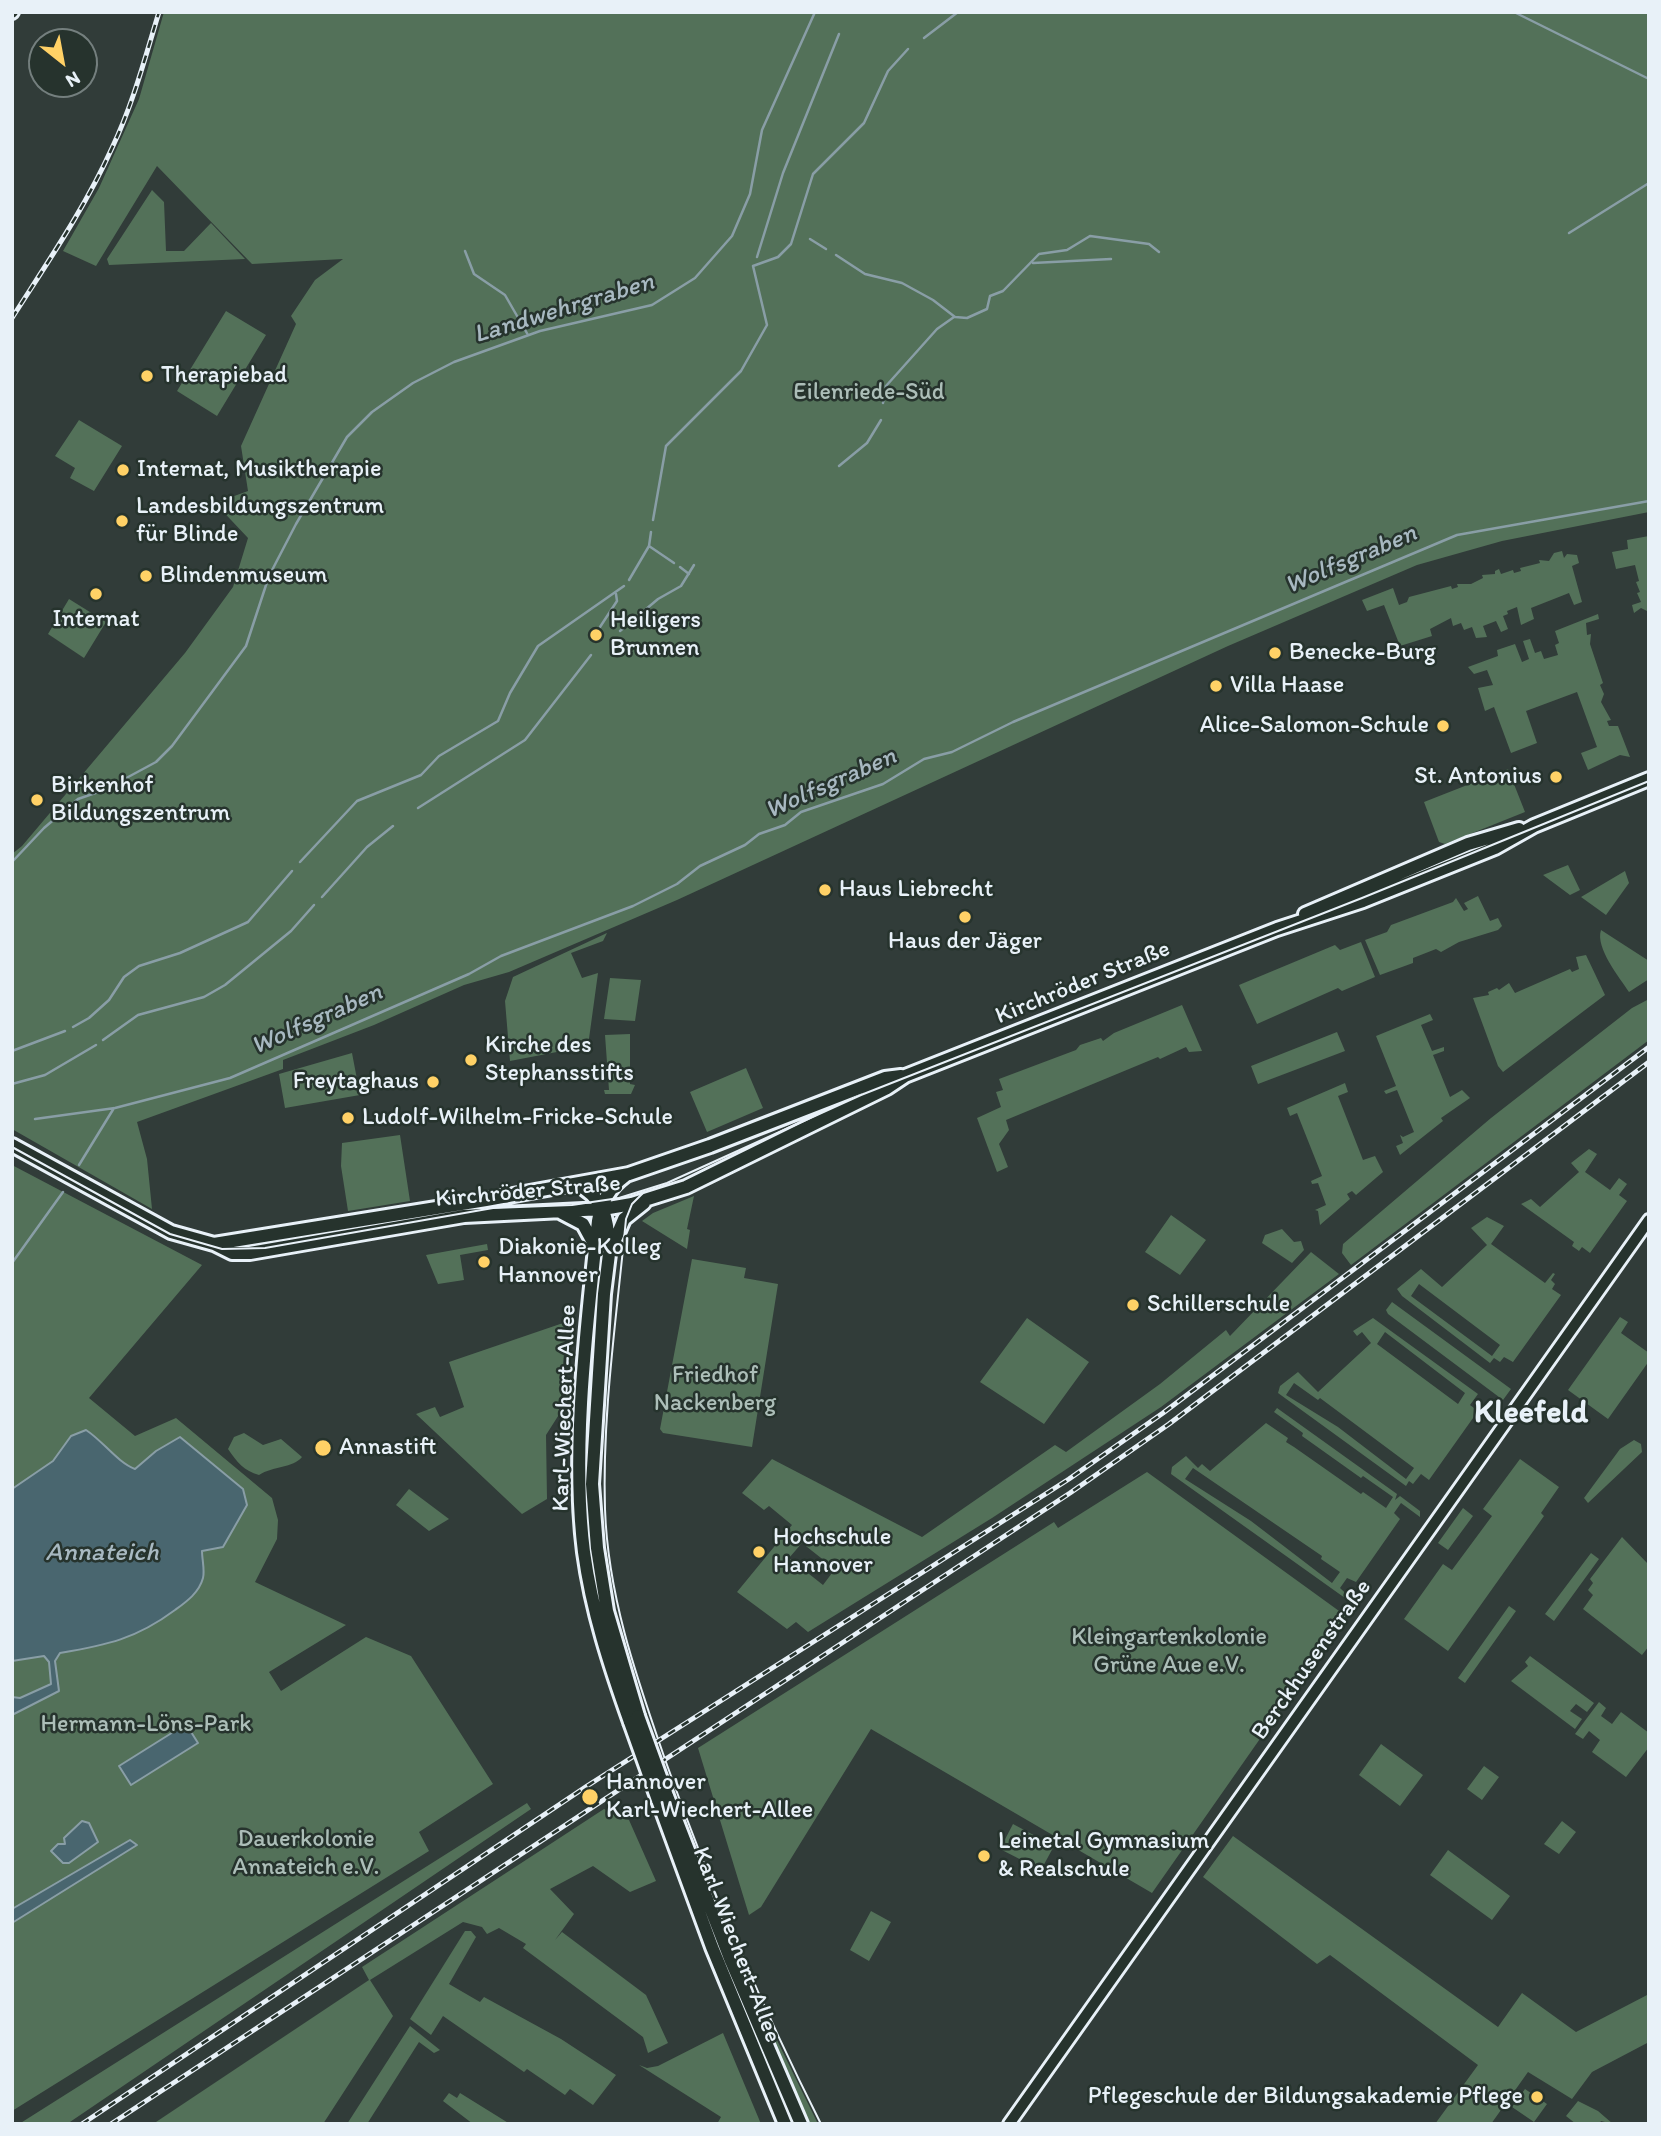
<!DOCTYPE html>
<meta charset="utf-8">
<style>
body{margin:0}
#map{position:relative;width:1661px;height:2136px;overflow:hidden;background:#313c39;font-family:Itim,sans-serif}
canvas{display:block}
.frame{position:absolute;inset:0;border:14px solid #e8f1f8;pointer-events:none}
.north{position:absolute;left:28px;top:28px;width:70px;height:70px;box-sizing:border-box;background:#26332d;border:2px solid #747f7e;border-radius:50%;rotate:149deg;font-size:19px;font-weight:700;line-height:28px;text-align:center;color:#e8f1f8}
.north::after{content:'';display:block;margin:auto;width:24px;height:32px;background:#ffd166;clip-path:polygon(50% 0,100% 100%,50% 72%,0 100%)}
</style>
<div id="map">
<canvas width="1661" height="2136"></canvas>
<div class="frame"></div>
<div class="north">N</div>
</div>
<script>
const context = document.querySelector('canvas').getContext('2d');
context.lineJoin = 'round';
function paint(path, color) { context.fillStyle = color; context.fill(path, 'evenodd'); }
function trace(path, color, width, dash) { context.strokeStyle = color; context.lineWidth = width; context.lineCap = dash ? 'butt' : 'round'; context.setLineDash(dash || []); context.stroke(path); }
function write(font, color, halo, rows, align = 'center') {
  context.font = font + ' Itim,sans-serif'; context.lineWidth = 5; context.setLineDash([]); context.textBaseline = 'middle'; context.strokeStyle = halo; context.fillStyle = color; for (const [text, x, y, turn = 0] of rows) {
    context.save(); context.translate(x, y); context.rotate((+turn || 0) * Math.PI / 180); context.textAlign = isNaN(turn) ? turn : align; if (halo) context.strokeText(text, 0, 0); context.fillText(text, 0, 0); context.restore();
  }
}
const green = new Path2D(`
 M 164,12 L 1649,12 L 1649,512 L 1502,541 L 1417,565 L 1228,646 L 677,900 L 509,972 L 464,985 L 374,1025 L 283,1060 L 283,1069 L 137,1122 L 147,1159 L 152,1209 L 12,1129 L 12,854 L 22,846 L 185,653 L 233,587 L 248,538 L 215,503 L 248,491 L 241,446 L 296,324 L 291,316 L 315,280 L 343,259 L 252,264 L 157,166 L 96,266 L 63,251 L 99,188 L 139,99 Z
 M 152,190 L 164,202 L 166,251 L 184,251 L 211,223 L 245,259 L 109,265 L 107,259 Z
 M 226,311 L 266,335 L 217,416 L 177,391 Z
 M 79,420 L 122,446 L 94,491 L 70,478 L 75,468 L 55,456 Z
 M 1649,536 L 1649,612 L 1641,608 L 1634,613 L 1632,605 L 1641,602 L 1637,593 L 1640,592 L 1636,582 L 1639,581 L 1635,565 L 1616,569 L 1612,552 L 1628,549 L 1627,540 Z
 M 1562,551 L 1564,558 L 1567,554 L 1577,555 L 1579,563 L 1572,566 L 1582,602 L 1574,605 L 1569,593 L 1531,608 L 1534,619 L 1521,625 L 1517,607 L 1507,611 L 1508,614 L 1503,616 L 1508,629 L 1501,632 L 1496,621 L 1483,626 L 1487,637 L 1476,638 L 1472,627 L 1464,630 L 1461,623 L 1453,626 L 1451,618 L 1430,629 L 1432,636 L 1400,646 L 1384,605 L 1367,611 L 1362,600 L 1393,588 L 1399,605 L 1407,602 L 1409,597 L 1451,586 L 1452,589 L 1458,587 L 1457,584 L 1471,584 L 1483,578 L 1482,575 L 1495,574 L 1495,571 L 1499,569 L 1501,574 L 1513,570 L 1514,573 L 1521,571 L 1520,568 L 1540,563 L 1539,560 L 1549,561 L 1554,553 Z
 M 69,599 L 106,622 L 84,658 L 48,634 Z
 M 1598,614 L 1599,619 L 1586,623 L 1587,635 L 1591,634 L 1590,644 L 1603,683 L 1600,685 L 1604,694 L 1601,702 L 1611,720 L 1607,721 L 1609,726 L 1618,726 L 1630,757 L 1620,755 L 1588,770 L 1581,753 L 1597,747 L 1577,692 L 1526,711 L 1537,743 L 1511,753 L 1494,707 L 1485,711 L 1478,688 L 1493,685 L 1487,670 L 1474,674 L 1468,667 L 1498,656 L 1497,650 L 1515,644 L 1522,662 L 1529,659 L 1523,641 L 1530,639 L 1535,653 L 1541,651 L 1544,659 L 1558,655 L 1555,645 L 1559,643 L 1555,631 Z
 M 1508,769 L 1525,812 L 1445,844 L 1439,842 L 1424,802 Z
 M 1568,865 L 1580,890 L 1570,895 L 1543,875 Z
 M 1625,871 L 1629,883 L 1606,915 L 1581,897 Z
 M 1478,896 L 1490,921 L 1498,918 L 1502,926 L 1498,930 L 1459,942 L 1441,952 L 1436,949 L 1413,958 L 1413,963 L 1380,975 L 1365,940 L 1387,932 L 1391,925 L 1453,902 L 1456,898 L 1464,911 L 1468,909 L 1464,903 Z
 M 1601,930 L 1649,961 L 1649,979 L 1629,992 C 1620,978 1595,948 1601,930 Z
 M 607,933 L 603,941 L 571,953 L 582,978 L 598,973 L 588,1046 L 510,1061 L 505,1001 L 513,977 Z
 M 1361,942 L 1375,977 L 1342,991 L 1338,988 L 1257,1024 L 1239,985 L 1335,945 L 1340,950 Z
 M 1586,955 L 1605,995 L 1503,1072 L 1498,1066 L 1473,998 L 1489,995 L 1488,992 L 1497,988 L 1499,990 L 1509,983 L 1515,993 L 1570,969 L 1572,972 L 1579,969 L 1576,957 Z
 M 610,978 L 641,980 L 635,1021 L 604,1019 Z
 M 1649,999 L 1649,1040 L 1351,1265 L 1342,1253 L 1343,1244 L 1491,1118 L 1632,1008 Z
 M 1182,1005 L 1202,1051 L 1189,1052 L 1186,1047 L 1160,1059 L 1158,1057 L 1006,1120 L 1009,1130 L 999,1144 L 1008,1167 L 997,1172 L 977,1118 L 1001,1107 L 996,1092 L 1003,1090 L 999,1079 L 1076,1050 L 1080,1045 L 1101,1038 L 1103,1041 L 1114,1033 Z
 M 1430,1014 L 1433,1020 L 1421,1025 L 1432,1051 L 1444,1047 L 1444,1051 L 1433,1055 L 1450,1097 L 1462,1090 L 1470,1098 L 1441,1118 L 1443,1121 L 1400,1155 L 1396,1146 L 1403,1143 L 1400,1135 L 1403,1137 L 1414,1132 L 1397,1090 L 1386,1094 L 1384,1091 L 1396,1086 L 1376,1036 Z
 M 1337,1032 L 1345,1051 L 1258,1084 L 1251,1066 Z
 M 630,1034 L 630,1084 L 635,1085 L 631,1094 L 605,1094 L 604,1090 L 609,1090 L 605,1035 Z
 M 352,1053 L 360,1095 L 285,1108 L 279,1074 Z
 M 746,1068 L 763,1108 L 707,1132 L 690,1092 Z
 M 1345,1083 L 1348,1092 L 1338,1096 L 1363,1160 L 1375,1156 L 1383,1172 L 1356,1195 L 1352,1191 L 1347,1194 L 1350,1199 L 1320,1225 L 1318,1211 L 1315,1210 L 1326,1205 L 1318,1183 L 1312,1184 L 1311,1181 L 1322,1176 L 1297,1113 L 1290,1116 L 1287,1108 Z
 M 400,1135 L 410,1201 L 348,1211 L 341,1166 L 342,1143 Z
 M 1589,1149 L 1597,1154 L 1585,1172 L 1610,1190 L 1619,1178 L 1627,1184 L 1619,1195 L 1627,1201 L 1590,1253 L 1582,1247 L 1579,1251 L 1572,1246 L 1574,1242 L 1521,1204 L 1531,1199 L 1540,1207 L 1579,1172 L 1571,1163 Z
 M 12,1165 L 202,1265 L 89,1398 L 135,1436 L 176,1418 L 272,1498 L 278,1520 L 277,1539 L 255,1582 L 346,1625 L 269,1672 L 281,1691 L 366,1637 L 411,1656 L 493,1784 L 419,1832 L 429,1851 L 12,2111 Z
 M 694,1196 L 687,1229 L 690,1230 L 687,1249 L 642,1221 L 653,1213 Z
 M 1171,1215 L 1206,1240 L 1180,1275 L 1145,1252 Z
 M 1487,1217 L 1504,1226 L 1491,1244 L 1545,1283 L 1553,1273 L 1555,1274 L 1551,1280 L 1555,1284 L 1552,1289 L 1561,1295 L 1513,1362 L 1504,1357 L 1500,1362 L 1494,1358 L 1490,1363 L 1402,1296 L 1397,1289 L 1421,1269 L 1442,1287 L 1487,1245 L 1471,1228 ZM 1419,1284 L 1500,1345 L 1492,1356 L 1411,1296 Z
 M 1282,1229 L 1294,1242 L 1301,1241 L 1304,1250 L 1292,1263 L 1262,1243 L 1265,1235 Z
 M 487,1244 L 488,1250 L 460,1255 L 464,1280 L 438,1284 L 426,1255 Z
 M 1311,1252 L 1339,1274 L 1161,1407 L 992,1518 L 808,1632 L 796,1622 L 787,1629 L 737,1592 L 792,1525 L 769,1506 L 764,1510 L 742,1493 L 772,1459 L 922,1537 L 1055,1445 L 1066,1452 L 1160,1384 L 1226,1330 L 1230,1336 ZM 802,1543 L 835,1569 L 823,1585 L 789,1558 Z
 M 692,1259 L 746,1268 L 744,1278 L 778,1284 L 752,1447 L 663,1433 L 660,1429 Z
 M 1392,1302 L 1511,1389 L 1503,1400 L 1388,1314 L 1386,1310 Z
 M 1620,1317 L 1628,1322 L 1621,1333 L 1649,1353 L 1649,1361 L 1608,1419 L 1568,1390 Z
 M 1027,1318 L 1089,1362 L 1044,1424 L 980,1382 Z
 M 1373,1318 L 1478,1394 L 1470,1405 L 1478,1411 L 1429,1480 L 1421,1474 L 1413,1484 L 1409,1481 L 1406,1486 L 1278,1393 L 1280,1386 L 1298,1372 L 1318,1392 L 1371,1343 L 1362,1332 L 1357,1336 L 1353,1331 ZM 1385,1332 L 1465,1393 L 1458,1404 L 1377,1344 ZM 1294,1383 L 1318,1400 L 1320,1398 L 1414,1468 L 1406,1479 L 1338,1427 L 1286,1395 Z
 M 566,1322 L 560,1413 L 546,1435 L 547,1499 L 522,1514 L 416,1414 L 435,1407 L 440,1417 L 464,1407 L 449,1362 Z
 M 1277,1408 L 1397,1494 L 1395,1500 L 1400,1496 L 1420,1511 L 1420,1517 L 1401,1503 L 1394,1513 L 1400,1519 L 1356,1582 L 1347,1578 L 1340,1588 L 1357,1604 L 1352,1603 L 1171,1474 L 1172,1467 L 1186,1456 L 1198,1468 L 1202,1464 L 1210,1471 L 1266,1423 L 1288,1438 L 1286,1442 L 1294,1447 L 1361,1494 L 1363,1492 L 1386,1508 L 1393,1497 L 1363,1476 L 1361,1478 L 1302,1436 L 1303,1433 L 1274,1412 ZM 1193,1468 L 1322,1556 L 1321,1559 L 1340,1572 L 1332,1583 L 1251,1521 L 1185,1479 Z
 M 244,1433 L 263,1445 L 281,1439 L 302,1457 C 293,1468 273,1466 259,1475 C 244,1471 237,1462 228,1449 L 234,1437 Z
 M 1634,1440 L 1641,1444 L 1642,1452 L 1588,1503 L 1584,1498 L 1620,1449 Z
 M 1520,1459 L 1559,1487 L 1541,1513 L 1544,1516 L 1448,1651 L 1404,1619 L 1443,1564 L 1452,1570 L 1492,1516 L 1483,1509 Z
 M 1147,1472 L 1346,1616 L 1152,1893 L 871,1729 L 761,1907 L 749,1915 L 698,1748 L 1054,1522 L 1058,1528 Z
 M 409,1489 L 449,1519 L 429,1531 L 396,1505 Z
 M 1463,1508 L 1473,1516 L 1448,1550 L 1438,1543 Z
 M 1622,1537 L 1649,1565 L 1649,1646 L 1642,1655 L 1583,1609 L 1593,1595 L 1588,1590 L 1593,1583 L 1590,1579 Z
 M 1591,1553 L 1599,1559 L 1554,1621 L 1545,1614 Z
 M 1509,1606 L 1516,1611 L 1465,1683 L 1458,1678 Z
 M 1530,1656 L 1594,1703 L 1587,1712 L 1576,1704 L 1570,1711 L 1582,1719 L 1575,1729 L 1511,1681 L 1528,1666 L 1525,1662 Z
 M 1599,1702 L 1606,1708 L 1601,1716 L 1612,1724 L 1621,1712 L 1649,1733 L 1649,1747 L 1626,1777 L 1592,1752 L 1600,1740 L 1589,1731 L 1583,1739 L 1575,1734 Z
 M 1381,1744 L 1423,1775 L 1400,1806 L 1359,1775 Z
 M 1484,1766 L 1499,1777 L 1482,1800 L 1467,1789 Z
 M 527,1803 L 531,1809 L 67,2124 L 19,2124 Z
 M 604,1809 L 629,1820 L 656,1881 L 630,1892 L 593,1866 L 550,1889 L 574,1914 L 555,1940 L 562,1932 L 646,1995 L 668,2043 L 648,2053 L 643,2037 L 523,1948 L 526,1944 L 499,1928 L 487,1934 L 482,1927 L 463,1922 L 370,1980 L 393,2016 L 323,2124 L 153,2124 L 369,1980 L 362,1967 Z
 M 1562,1821 L 1576,1832 L 1559,1854 L 1544,1844 Z
 M 1013,1824 L 1054,1846 L 1041,1870 L 1000,1849 Z
 M 1233,1836 L 1498,2027 L 1522,1993 L 1576,2032 L 1649,1994 L 1649,2042 L 1592,2072 L 1572,2099 L 1528,2072 L 1491,2124 L 1435,2124 L 1478,2065 L 1330,1955 L 1317,1964 L 1203,1877 Z
 M 1448,1850 L 1510,1896 L 1492,1920 L 1430,1875 Z
 M 871,1911 L 891,1922 L 869,1961 L 850,1950 Z
 M 465,1931 L 471,1931 L 476,1937 L 449,1984 L 480,2002 L 484,1997 L 561,2039 L 616,2075 L 593,2105 L 570,2089 L 565,2095 L 527,2069 L 524,2072 L 443,2016 L 431,2035 L 410,2019 Z
 M 749,1983 L 818,2124 L 809,2124 Z
 M 410,2026 L 440,2050 L 434,2053 L 419,2042 L 367,2124 L 347,2124 Z
 M 723,2033 L 761,2124 L 717,2124 L 721,2117 L 639,2065 L 647,2068 L 658,2066 Z
 M 1525,2089 L 1547,2104 L 1534,2122 L 1512,2107 Z
 M 449,2093 L 457,2098 L 460,2093 L 510,2124 L 473,2124 L 443,2101 Z
 M 1578,2101 L 1598,2111 L 1613,2124 L 1601,2121 L 1599,2124 L 1576,2124 L 1566,2116 Z`);
const water = new Path2D(`
 M 86,1430 C 103,1441 117,1462 135,1469 L 156,1451 L 180,1437 L 243,1489 L 247,1505 L 223,1547 L 202,1551 C 202,1559 205,1571 203,1578 C 199,1593 186,1602 175,1610 C 136,1639 107,1645 60,1653 L 55,1661 L 59,1691 L 12,1715 L 12,1697 L 20,1698 L 51,1684 L 49,1662 L 44,1656 L 12,1661 L 12,1489 L 53,1461 L 71,1436 Z
 M 186,1724 L 198,1743 L 131,1785 L 119,1766 Z
 M 82,1821 L 89,1823 L 98,1842 L 69,1863 L 63,1863 L 51,1851 L 58,1844 L 65,1844 L 64,1838 Z
 M 130,1840 L 137,1845 L 12,1923 L 12,1909 Z`);
const stream = new Path2D(`
 M 1514,12 L 1649,79
 M 924,38 L 958,12
 M 1569,233 L 1649,183
 M 810,239 L 826,249
 M 465,251 L 474,274 L 505,295 L 528,335
 M 836,255 L 865,274 L 902,283 L 933,300 L 955,317 L 967,318 L 987,309 L 990,296 L 1003,291 L 1039,254 L 1067,250 L 1090,236 L 1149,244 L 1159,252
 M 757,257 L 783,173 L 839,34
 M 1033,263 L 1111,259
 M 883,403 L 886,386 L 937,329 L 954,317
 M 839,466 L 867,443 L 881,420
 M 653,520 L 666,446 L 741,371 L 767,325 L 753,266 L 778,257 L 791,244 L 813,174 L 864,123 L 888,71 L 908,49
 M 649,546 L 674,563
 M 680,567 L 689,574
 M 629,580 L 649,546 L 651,532
 M 600,627 L 617,601 L 616,594
 M 620,631 L 658,599 L 681,586 L 694,565
 M 418,808 L 525,740 L 591,655
 M 12,862 L 44,828 L 78,799 L 104,790 L 156,762 L 172,746 L 246,646 L 269,576 L 296,524 L 347,437 L 372,412 L 413,383 L 454,362 L 540,331 L 652,305 L 695,278 L 732,236 L 750,194 L 762,130 L 815,12
 M 300,862 L 357,801 L 421,775 L 439,756 L 498,721 L 510,693 L 538,646 L 624,586
 M 322,897 L 367,847 L 393,826
 M 73,1027 L 89,1018 L 109,1000 L 124,977 L 139,966 L 180,953 L 248,922 L 292,871
 M 103,1040 L 138,1015 L 204,997 L 225,985 L 291,931 L 314,905
 M 12,1051 L 65,1031
 M 12,1084 L 45,1075 L 96,1045
 M 35,1119 L 115,1108 L 230,1078 L 469,974 L 501,956 L 633,906 L 677,884 L 700,866 L 745,845 L 759,834 L 785,825 L 801,812 L 883,784 L 924,759 L 952,752 L 1013,722 L 1457,535 L 1649,501
 M 79,1165 L 114,1108
 M 12,1263 L 63,1192`);
const tertiary = new Path2D(`
 M 12,13 L 13,12
 M 1009,2124 L 1649,1220`);
const secondary = new Path2D(`
 M 1305,914 L 1468,844 L 1519,829
 M 12,1145 L 171,1232 L 214,1244 L 486,1200 L 629,1174 L 710,1146 L 885,1078 L 901,1076
 M 625,1176 C 610,1187 601,1202 598,1221 C 587,1324 571,1450 584,1552 C 592,1611 610,1666 630,1722
 M 576,1184 C 604,1197 608,1219 609,1247
 M 562,1213 L 583,1224 L 595,1246
 M 214,1244 L 232,1253 L 250,1253 L 464,1216 L 603,1209 L 632,1204 L 686,1187 L 887,1088 L 905,1076 L 1277,929 L 1363,901 L 1495,848 L 1534,826 L 1649,779
 M 638,1716 L 607,1611 L 597,1548 L 592,1484 L 604,1294 L 609,1254 L 624,1219 L 644,1203
 M 667,1796 L 731,1961 L 801,2124
 M 658,1800 L 712,1947 L 785,2124`);
const tram = new Path2D(`
 M 12,1147 L 170,1234 L 222,1249 L 265,1248 L 493,1208 L 572,1205 L 619,1198 L 667,1183 L 861,1095 L 1362,898 L 1649,781
 M 644,1192 L 632,1204 L 626,1219 C 617,1315 602,1413 605,1509 C 608,1599 638,1681 667,1765 C 711,1888 762,2007 821,2124`);
const rail = new Path2D(`
 M 12,318 C 47,263 85,208 112,148 C 133,104 145,58 159,12
 M 82,2124 L 587,1786 L 1069,1479 L 1163,1413 L 1649,1047
 M 111,2124 L 1070,1493 L 1169,1424 L 1649,1062`);
const secondaryBridge = new Path2D(`
 M 638,1716 L 667,1796
 M 630,1722 L 658,1800`);
const markers = [
 [147,376,7,"#ffd166"],
 [123,470,7,"#ffd166"],
 [122,521,7,"#ffd166"],
 [146,576,7,"#ffd166"],
 [96,594,7,"#ffd166"],
 [596,635,7,"#ffd166"],
 [1275,653,7,"#ffd166"],
 [1216,686,7,"#ffd166"],
 [1443,726,7,"#ffd166"],
 [1556,777,7,"#ffd166"],
 [37,800,7,"#ffd166"],
 [825,890,7,"#ffd166"],
 [965,917,7,"#ffd166"],
 [471,1060,7,"#ffd166"],
 [433,1082,7,"#ffd166"],
 [348,1118,7,"#ffd166"],
 [484,1262,7,"#ffd166"],
 [1133,1305,7,"#ffd166"],
 [323,1448,9,"#ffd166"],
 [759,1552,7,"#ffd166"],
 [590,1797,9,"#ffd166"],
 [984,1856,7,"#ffd166"],
 [1537,2097,7,"#ffd166"]
];
const poiNames = [
 ["Therapiebad",161,376],
 ["Internat, Musiktherapie",137,470],
 ["Landesbildungszentrum",136,507],
 ["für Blinde",136,535],
 ["Blindenmuseum",160,576],
 ["Internat",96,620,"center"],
 ["Heiligers",610,621],
 ["Brunnen",610,649],
 ["Benecke-Burg",1289,653],
 ["Villa Haase",1230,686],
 ["Alice-Salomon-Schule",1429,726,"right"],
 ["St. Antonius",1542,777,"right"],
 ["Birkenhof",51,786],
 ["Bildungszentrum",51,814],
 ["Haus Liebrecht",839,890],
 ["Haus der Jäger",965,942,"center"],
 ["Kirche des",485,1046],
 ["Stephansstifts",485,1074],
 ["Freytaghaus",419,1082,"right"],
 ["Ludolf-Wilhelm-Fricke-Schule",362,1118],
 ["Diakonie-Kolleg",498,1248],
 ["Hannover",498,1276],
 ["Schillerschule",1147,1305],
 ["Annastift",339,1448],
 ["Hochschule",773,1538],
 ["Hannover",773,1566],
 ["Hannover",606,1783],
 ["Karl-Wiechert-Allee",606,1811],
 ["Leinetal Gymnasium",998,1842],
 ["& Realschule",998,1870],
 ["Pflegeschule der Bildungsakademie Pflege",1523,2097,"right"]
];
const parkNames = [
 ["Eilenriede-Süd",869,393],
 ["Friedhof",715,1376],
 ["Nackenberg",715,1404],
 ["Kleingartenkolonie",1169,1638],
 ["Grüne Aue e.V.",1169,1666],
 ["Hermann-Löns-Park",146,1725],
 ["Dauerkolonie",306,1840],
 ["Annateich e.V.",306,1868]
];
const streetNames = [
 ["Kirchröder Straße",1083,983,-22],
 ["Kirchröder Straße",528,1192,-5],
 ["Karl-Wiechert-Allee",565,1408,-88],
 ["Berckhusenstraße",1312,1660,-55],
 ["Karl-Wiechert-Allee",736,1945,69]
];
const waterNames = [
 ["Landwehrgraben",564,309,-17],
 ["Wolfsgraben",1351,560,-23],
 ["Wolfsgraben",831,784,-24],
 ["Wolfsgraben",317,1020,-24],
 ["Annateich",102,1553]
];
const districtNames = [
 ["Kleefeld",1531,1414]
];
paint(green, '#537159');
paint(water, '#49666f');
trace(water, '#899ea6', 2);
trace(stream, '#899ea6', 2.5);
trace(tertiary, '#e8f1f8', 16);
trace(secondary, '#e8f1f8', 18);
trace(tertiary, '#26332d', 10);
trace(secondary, '#26332d', 12);
trace(tram, '#e8f1f8', 2);
trace(rail, '#e8f1f8', 5);
trace(rail, '#26332d', 2.5, [8]);
trace(secondaryBridge, '#e8f1f8', 18, []);
trace(secondaryBridge, '#26332d', 12);
for (const [x, y, r, color] of markers) { const dot = new Path2D(); dot.arc(x, y, r, 0, 2 * Math.PI); context.fillStyle = color; context.fill(dot); trace(dot, '#26332d', 2.5); }
write('24px', '#e8f1f8', '#26332d', poiNames, 'left');
write('24px', '#acbeb8', '#26332d', parkNames);
write('24px', '#e8f1f8', '#26332d', streetNames);
write('italic 26px', '#a8b9c1', '#26332d', waterNames);
write('bold 32px', '#e8f1f8', '#26332d', districtNames);
</script>
